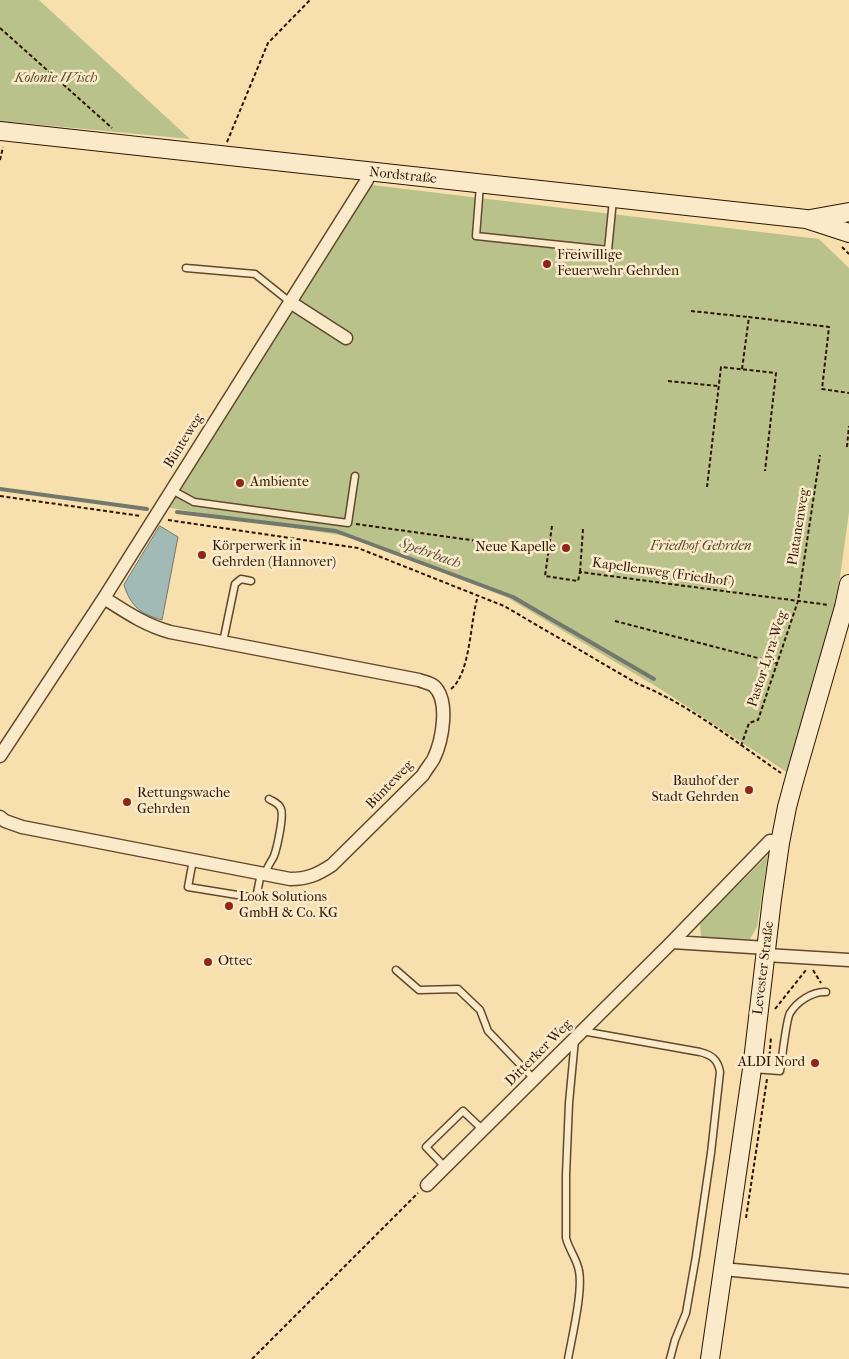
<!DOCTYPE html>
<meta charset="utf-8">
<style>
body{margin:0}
canvas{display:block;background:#f7dfae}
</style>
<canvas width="849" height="1359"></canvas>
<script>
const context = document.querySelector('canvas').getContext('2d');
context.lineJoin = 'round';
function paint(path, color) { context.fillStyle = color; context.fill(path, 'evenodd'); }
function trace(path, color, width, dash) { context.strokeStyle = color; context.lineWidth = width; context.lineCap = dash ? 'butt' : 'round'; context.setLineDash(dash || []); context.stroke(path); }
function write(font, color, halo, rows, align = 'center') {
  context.font = font + ' "IM FELL French Canon",serif'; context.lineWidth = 5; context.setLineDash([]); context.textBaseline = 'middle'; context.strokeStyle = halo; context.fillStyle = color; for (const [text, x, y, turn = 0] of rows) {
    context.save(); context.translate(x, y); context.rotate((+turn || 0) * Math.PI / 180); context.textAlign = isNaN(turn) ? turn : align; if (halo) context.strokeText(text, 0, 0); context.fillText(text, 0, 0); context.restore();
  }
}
const green = new Path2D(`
 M 0,0 L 39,0 L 190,139 L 0,121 Z
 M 372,185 L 819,239 L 849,268 L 849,512 L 836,606 L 788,773 L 662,690 L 508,598 L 357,538 L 164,507 Z
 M 768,855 L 757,927 L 750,939 L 701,937 L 700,923 Z`);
const water = new Path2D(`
 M 160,526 L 178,537 L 162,620 C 141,614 131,607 124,585 Z`);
const stream = new Path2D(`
 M 0,489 L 147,509
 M 177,512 L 336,531 L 513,597 L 654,679`);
const path = new Path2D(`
 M 0,28 L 112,128
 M 227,142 L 268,43 L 310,0
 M 0,160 L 3,147
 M 842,247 L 849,254
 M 691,311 L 748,317
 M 742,369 L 749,317 L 829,327 L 822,389 L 849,393
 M 668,381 L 718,386
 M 847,447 L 849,426
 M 707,487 L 721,367 L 776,373 L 765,471
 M 0,496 L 141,516
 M 168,520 L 358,548 L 504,606 L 638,684 C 687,703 737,743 781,773
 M 356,524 L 549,551
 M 552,526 L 545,576 L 578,581 L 580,572 L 829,605
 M 580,572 L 583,529
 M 615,621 L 777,663
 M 451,689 C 471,673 470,620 478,596
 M 741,746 L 749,723 L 758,720 L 798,601 L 820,455
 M 813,970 L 821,983
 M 775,1009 L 806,970
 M 769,1062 L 771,1037
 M 746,1218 L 767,1079
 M 252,1359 L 418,1193`);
const lane = new Path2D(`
 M 480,185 L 476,236 L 608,250 L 613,200
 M 186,268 L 255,274 L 290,302
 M 172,490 L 194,502 L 348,523 L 355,476
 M 223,642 L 235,584 L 241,579 L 251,581
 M 193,860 L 188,887 L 256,898 L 261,873
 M 265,874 C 267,867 271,862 274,856 C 277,848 284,816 281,809 C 279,803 274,802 269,799
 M 396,970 L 419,990 L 458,989 L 480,1010 L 488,1031 L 534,1079
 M 582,1031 L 700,1052 C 712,1055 718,1060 720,1072 L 711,1153 L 696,1256 L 686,1313 L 675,1340 L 670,1359
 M 753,1069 L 780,1071 C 782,1060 786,1020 790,1013 C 797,1002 812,991 826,992
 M 445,1167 L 426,1147 L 463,1111 L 483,1130
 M 568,1359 C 572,1337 583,1291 579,1271 C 577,1259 569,1250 566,1238 L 566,1175 L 569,1103 L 575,1039`);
const street = new Path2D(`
 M 290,302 L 346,338
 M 0,756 L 104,598 L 367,180 L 367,172
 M 0,817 L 5,821 L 22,827 L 290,879 C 307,879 317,875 332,865 L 423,775 C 426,769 431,764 434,758 C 442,741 450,701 434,686 C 430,683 424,682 419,680 L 170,632 C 145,625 126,612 104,598
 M 672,942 L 770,841 L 780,843
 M 766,955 L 849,960
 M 427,1185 L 672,942 L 767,948
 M 723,1269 L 849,1281`);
const secondary = new Path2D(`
 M 0,131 L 806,219 L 849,233
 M 810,219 L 849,212
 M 710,1359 L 752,1069 L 772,899 L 780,843 L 787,807 L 794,781 L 844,607 L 849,584`);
const markers = [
 [547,264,5,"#8f2418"],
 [240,483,5,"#8f2418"],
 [566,548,5,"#8f2418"],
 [202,555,5,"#8f2418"],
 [749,790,5,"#8f2418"],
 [127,802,5,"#8f2418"],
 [229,906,5,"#8f2418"],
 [208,962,5,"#8f2418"],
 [815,1063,5,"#8f2418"]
];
const parkNames = [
 ["Kolonie Wisch",56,79],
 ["Friedhof Gehrden",701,547]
];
const streetNames = [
 ["Nordstraße",403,176,6],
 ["Bünteweg",184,441,-58],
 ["Platanenweg",799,527,-81],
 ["Kapellenweg (Friedhof)",663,573,8],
 ["Pastor-Lyra-Weg",768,659,-72],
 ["Bünteweg",390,785,-46],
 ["Levester Straße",764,968,-83],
 ["Ditterker Weg",539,1053,-45]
];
const poiNames = [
 ["Freiwillige",557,256],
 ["Feuerwehr Gehrden",557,272],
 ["Ambiente",250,483],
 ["Körperwerk in",212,547],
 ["Gehrden (Hannover)",212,563],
 ["Neue Kapelle",556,548,"right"],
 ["Bauhof der",739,782,"right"],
 ["Stadt Gehrden",739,798,"right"],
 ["Rettungswache",137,794],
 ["Gehrden",137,810],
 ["Look Solutions",239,898],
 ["GmbH & Co. KG",239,914],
 ["Ottec",218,962],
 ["ALDI Nord",805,1063,"right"]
];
const waterNames = [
 ["Spehrbach",430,554,20]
];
paint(green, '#bac28c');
paint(water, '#a1bab5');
trace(water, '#73786d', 1);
trace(stream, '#73786d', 4);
trace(lane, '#60482c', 9);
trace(street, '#60482c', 15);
trace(secondary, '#2d1500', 20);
trace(path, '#2d1500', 2, [4, 2.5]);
trace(lane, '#faeaca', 6);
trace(street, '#faeaca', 12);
trace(secondary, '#faeaca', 18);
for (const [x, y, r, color] of markers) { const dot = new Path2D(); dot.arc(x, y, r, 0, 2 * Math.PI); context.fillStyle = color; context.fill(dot); trace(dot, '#faeaca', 2); }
write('italic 14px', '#57492a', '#faeaca', parkNames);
write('14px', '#2d1500', '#faeaca', streetNames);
write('14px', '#2d1500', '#faeaca', poiNames, 'left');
write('italic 15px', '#564f3f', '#faeaca', waterNames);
</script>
